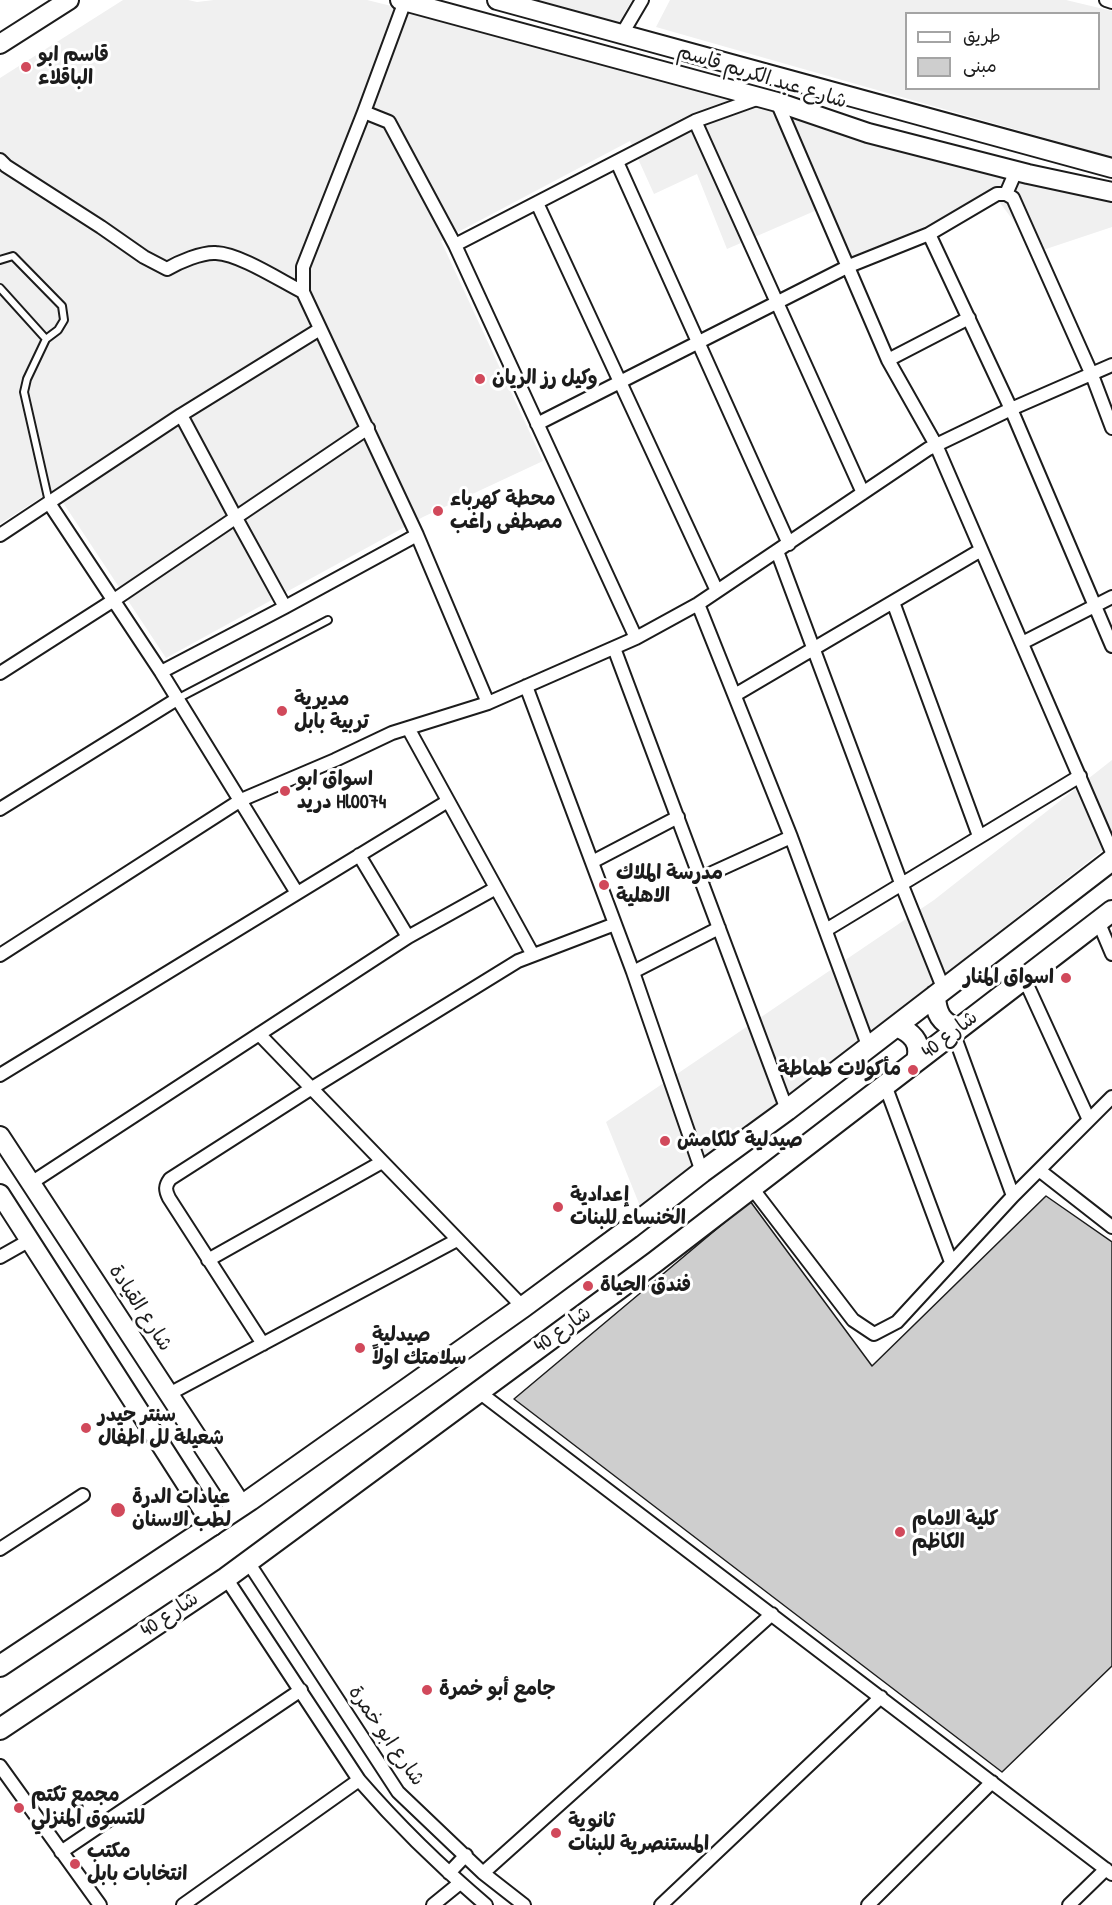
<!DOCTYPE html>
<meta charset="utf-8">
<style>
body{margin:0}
#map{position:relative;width:1112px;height:1905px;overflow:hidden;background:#fff;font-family:"Patrick Hand","Playpen Sans Arabic",sans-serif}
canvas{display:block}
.legend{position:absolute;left:905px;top:12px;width:195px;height:78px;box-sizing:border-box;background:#fff;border:2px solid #a4a4a4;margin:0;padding:8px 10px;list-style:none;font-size:18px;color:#1c1c1c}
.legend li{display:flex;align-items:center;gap:12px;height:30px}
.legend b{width:30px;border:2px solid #a4a4a4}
</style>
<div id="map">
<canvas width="1112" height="1905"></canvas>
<ul class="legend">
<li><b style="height:8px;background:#fff"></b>طريق</li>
<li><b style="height:16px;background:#cecece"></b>مبنى</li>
</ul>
</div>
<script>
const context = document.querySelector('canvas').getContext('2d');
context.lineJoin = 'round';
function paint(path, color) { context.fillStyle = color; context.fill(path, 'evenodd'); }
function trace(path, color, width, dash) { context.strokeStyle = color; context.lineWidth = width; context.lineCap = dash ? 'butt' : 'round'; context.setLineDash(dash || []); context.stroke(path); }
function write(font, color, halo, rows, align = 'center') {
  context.font = font + ' "Patrick Hand","Playpen Sans Arabic",sans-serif'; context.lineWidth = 6; context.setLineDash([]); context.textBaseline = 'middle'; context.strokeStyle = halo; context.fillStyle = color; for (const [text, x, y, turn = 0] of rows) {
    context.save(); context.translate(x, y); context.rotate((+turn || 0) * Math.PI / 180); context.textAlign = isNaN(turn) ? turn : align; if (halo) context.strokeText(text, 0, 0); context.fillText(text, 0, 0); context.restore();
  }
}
const built = new Path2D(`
 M 123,0 L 188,0 L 197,2 L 214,0 L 367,0 L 729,89 L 1112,202 L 1112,227 L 1037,252 L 994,195 L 853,259 L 817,210 L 727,249 L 697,174 L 654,194 L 630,141 L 441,241 L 543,461 L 423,517 L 166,658 L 54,489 L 0,524 L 0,78 Z
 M 521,0 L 632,0 L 615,30 Z
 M 670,0 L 1066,0 L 1112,11 L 1112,157 L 656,27 ZM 906,14 L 1098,14 L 1098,88 L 906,88 Z
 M 1112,760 L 1112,843 L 642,1211 L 606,1122 L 934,900 Z`);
const building = new Path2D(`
 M 1046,1196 L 1112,1242 L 1112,1666 L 1002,1772 L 514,1399 L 750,1201 L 872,1366 Z`);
const lane = new Path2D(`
 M 0,260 L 13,256 L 62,306 L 64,320 L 58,330 L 46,339 L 27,379 L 24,392 L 49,502
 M 0,288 L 46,339
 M 177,699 L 328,620`);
const street = new Path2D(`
 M 1106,0 L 1112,2
 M 405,1 L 364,112 L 303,267 L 303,292 L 417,535 L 488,703
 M 622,34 L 642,0
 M 777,102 L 888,360 L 936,445 L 1112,852
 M 364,112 L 389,122 L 455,245 L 636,638
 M 695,121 L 863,493
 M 0,160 L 6,166 L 101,227 L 144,257 L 167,269 C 179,262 202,252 216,253 C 240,254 281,281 303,292
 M 617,162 L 789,544
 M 1006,194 L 1016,171
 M 537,203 L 717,591
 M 929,234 L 1011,409 L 1112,646
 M 455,245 L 695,121 L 762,97
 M 888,360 L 969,318
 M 181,415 L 236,518 L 285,607
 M 537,424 L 849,266 L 929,234 L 997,194 L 1006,194 L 1013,198 L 1092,375 L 1112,428
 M 49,503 L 161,672 L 297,893
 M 0,535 L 181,415 L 320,329
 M 777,551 L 901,883 L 944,990
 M 893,602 L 979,836
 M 698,604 L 791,837 L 869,1048
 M 1022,643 L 1112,597
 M 614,648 L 787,1110
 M 161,672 L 285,607 L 417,535
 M 0,673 L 114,600 L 368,428
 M 526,686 L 633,972 L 702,1172
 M 735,695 L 981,550
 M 408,728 L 533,955
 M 0,809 L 177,699
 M 359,855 L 408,937
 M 592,862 L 678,817
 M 701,878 L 791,837
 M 1098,921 L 1112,954
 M 826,930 L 1080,776
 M 0,955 L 241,800 L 335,760 L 392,733 L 488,703 L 636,638 L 698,604 L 928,449 L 1011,409 L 1112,365
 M 633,972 L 719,928
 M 1024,978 L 1089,1120
 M 953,1032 L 1013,1196
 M 259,1034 L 523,1307
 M 0,1075 L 448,801
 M 885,1085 L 951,1262
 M 1039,1170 L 1112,1227
 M 31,1183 L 408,937 L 496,888
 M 752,1188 L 853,1320 L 874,1334 L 897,1322 L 1013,1196 L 1112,1097
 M 0,1257 L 30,1240
 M 208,1260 L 382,1162
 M 263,1344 L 169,1198 C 165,1190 165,1186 170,1179 L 312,1088 L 518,961 L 615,924
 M 479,1392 L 1112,1874
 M 169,1394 L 457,1240
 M 0,1549 L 83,1495
 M 248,1562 L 398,1792 L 483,1873 L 524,1905
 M 226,1578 L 359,1780 C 398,1825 441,1867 486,1905
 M 0,1766 L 100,1905
 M 61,1852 L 301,1690
 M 449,1873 L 466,1855
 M 483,1873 L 772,1614
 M 183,1905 L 359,1780
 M 433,1905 L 460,1883
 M 661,1905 L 881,1697
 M 868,1905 L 992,1782
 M 1069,1905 L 1106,1869`);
const secondary = new Path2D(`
 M 400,0 L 777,102 L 868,133 L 1028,174 L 1112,192
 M 497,0 L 1112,168
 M 0,44 L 69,0
 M 0,1136 L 242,1506
 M 0,1194 L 213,1526`);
const primary = new Path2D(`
 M 935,996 C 936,1014 941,1022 957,1029
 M 897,1026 C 912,1033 922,1042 917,1060
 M 0,1666 L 250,1500 L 523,1307 L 630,1228 L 702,1172 L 787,1110 L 1112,860
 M 0,1729 L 226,1578 L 655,1262 L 1112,911`);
const markers = [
 [26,67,6,"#d1495b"],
 [480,379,6,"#d1495b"],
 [438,511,6,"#d1495b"],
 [282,711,6,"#d1495b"],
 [285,791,6,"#d1495b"],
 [604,885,6,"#d1495b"],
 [1066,978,6,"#d1495b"],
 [913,1070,6,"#d1495b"],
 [665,1141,6,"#d1495b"],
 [558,1207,6,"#d1495b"],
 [588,1286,6,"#d1495b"],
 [360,1348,6,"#d1495b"],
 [86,1428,6,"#d1495b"],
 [118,1510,8,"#d1495b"],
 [900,1532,6,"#d1495b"],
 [427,1690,6,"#d1495b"],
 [19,1808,6,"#d1495b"],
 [556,1833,6,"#d1495b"],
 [75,1864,6,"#d1495b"]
];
const poiNames = [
 ["قاسم ابو",38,56],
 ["الباقلاء",38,79],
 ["وكيل رز الريان",492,379],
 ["محطة كهرباء",450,500],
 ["مصطفى راغب",450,523],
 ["مديرية",294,700],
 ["تربية بابل",294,723],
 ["اسواق ابو",297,780],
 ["دريد Hl0074",297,803],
 ["مدرسة الملاك",616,874],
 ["الاهلية",616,897],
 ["اسواق المنار",1054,978,"right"],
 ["مأكولات طماطة",901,1070,"right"],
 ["صيدلية كلكامش",677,1141],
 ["إعدادية",570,1196],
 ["الخنساء للبنات",570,1219],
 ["فندق الحياة",600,1286],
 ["صيدلية",372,1336],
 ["سلامتك اولاً",372,1359],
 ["سنتر حيدر",98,1416],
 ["شعيلة لل اطفال",98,1439],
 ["عيادات الدرة",132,1498],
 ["لطب الاسنان",132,1521],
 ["كلية الامام",912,1520],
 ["الكاظم",912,1543],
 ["جامع أبو خمرة",439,1690],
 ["مجمع تكتم",31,1796],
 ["للتسوق المنزلي",31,1819],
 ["ثانوية",568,1822],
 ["المستنصرية للبنات",568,1845],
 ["مكتب",87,1852],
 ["انتخابات بابل",87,1875]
];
const streetNames = [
 ["شارع عبد الكريم قاسم",762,77,17],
 ["شارع 40",950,1035,-38],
 ["شارع القيادة",140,1308,57],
 ["شارع 40",563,1330,-36],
 ["شارع 40",170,1615,-34],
 ["شارع ابو خمرة",386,1736,55]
];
paint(built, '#f0f0f0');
paint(building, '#cecece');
trace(building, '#1c1c1c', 1.5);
trace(lane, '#1c1c1c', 10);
trace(street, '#1c1c1c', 16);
trace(secondary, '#1c1c1c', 22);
trace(primary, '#1c1c1c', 24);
trace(lane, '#fff', 6);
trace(street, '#fff', 12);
trace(secondary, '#fff', 18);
trace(primary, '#fff', 20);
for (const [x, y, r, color] of markers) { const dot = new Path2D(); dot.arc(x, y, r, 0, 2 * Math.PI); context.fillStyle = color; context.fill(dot); trace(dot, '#fff', 2); }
write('bold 20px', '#1c1c1c', '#fff', poiNames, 'left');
write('20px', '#1c1c1c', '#fff', streetNames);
</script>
